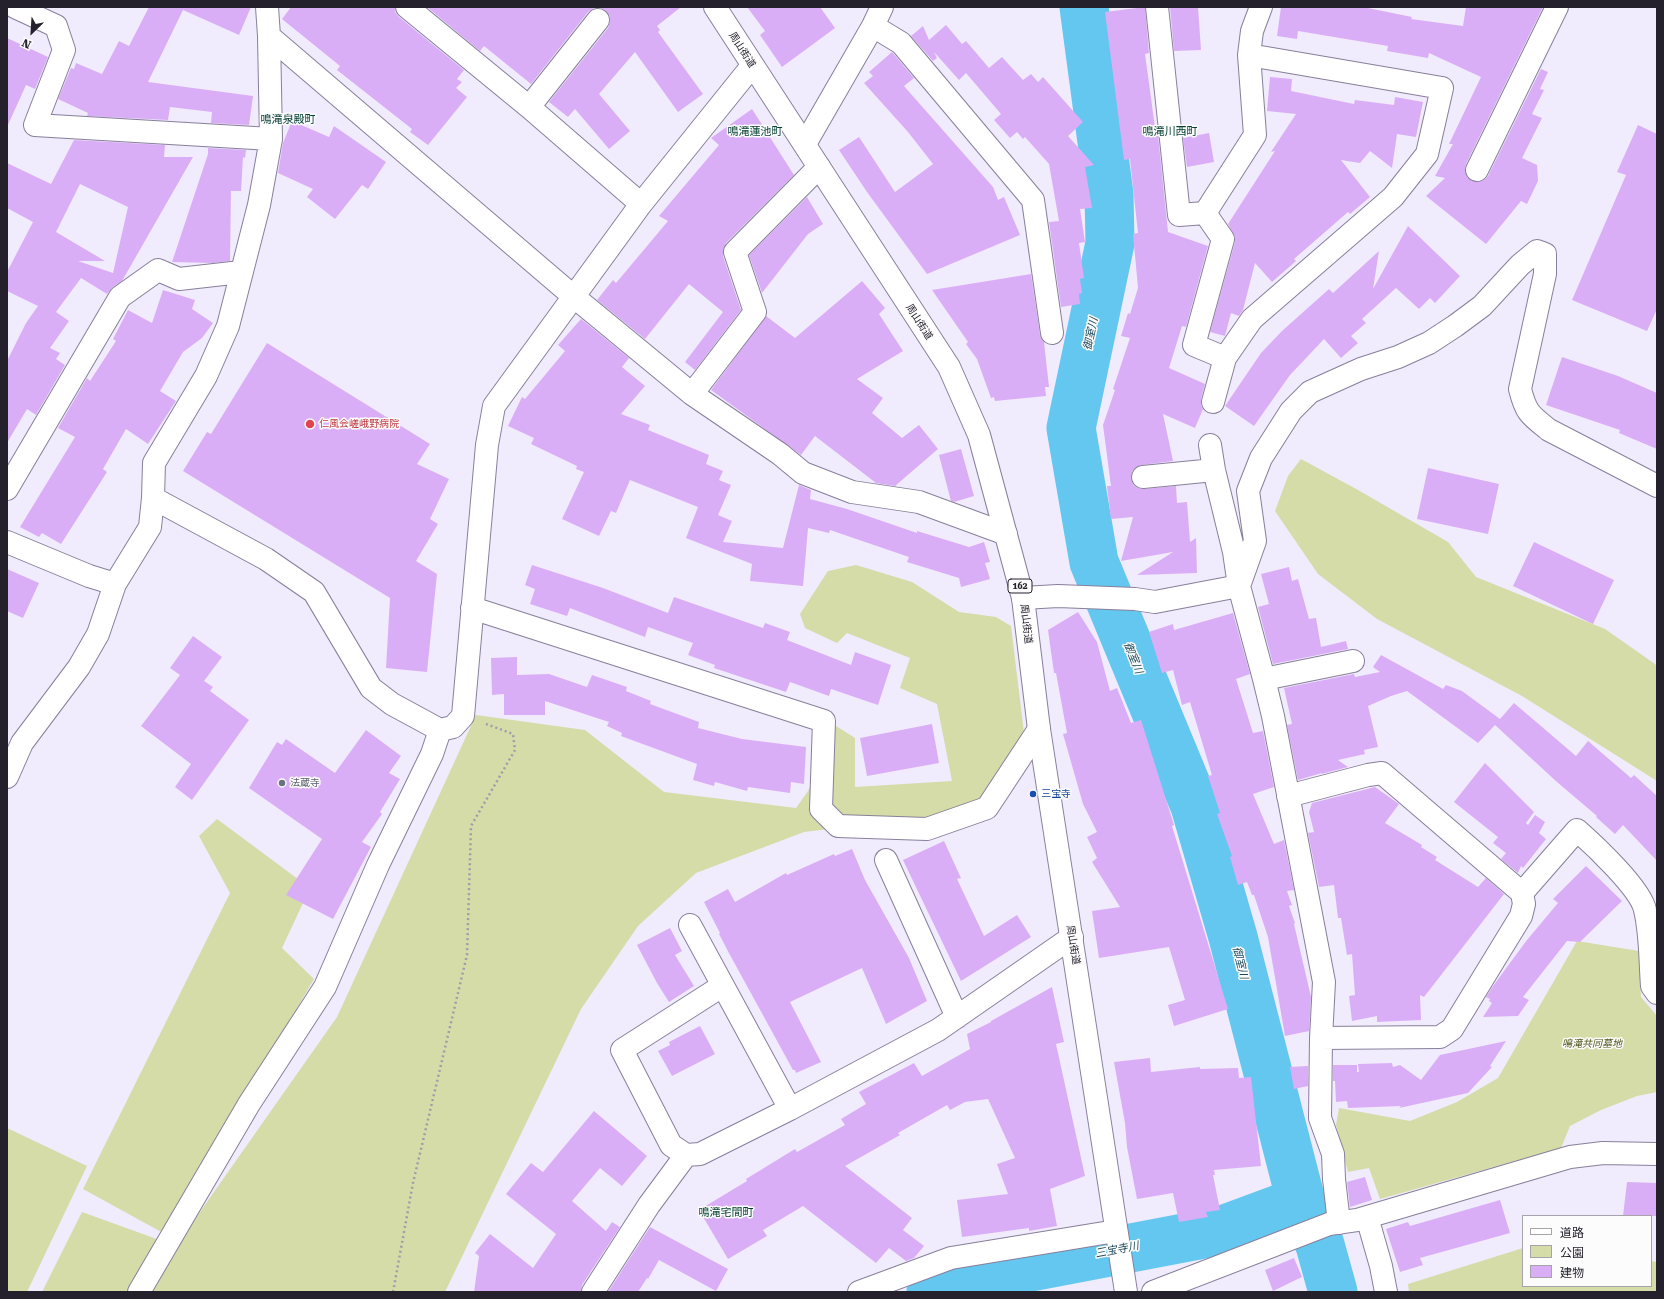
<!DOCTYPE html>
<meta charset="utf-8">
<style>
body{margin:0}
#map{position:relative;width:1664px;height:1299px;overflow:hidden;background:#f1ebfe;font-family:"Roboto Serif","Noto Sans JP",serif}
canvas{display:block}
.frame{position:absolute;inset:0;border:8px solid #25212c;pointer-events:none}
.legend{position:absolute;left:1522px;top:1215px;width:130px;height:72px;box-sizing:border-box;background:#fcfcfc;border:1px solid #a6a4a9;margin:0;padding:5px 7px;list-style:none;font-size:12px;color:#25212c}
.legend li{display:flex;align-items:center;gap:8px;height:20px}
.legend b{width:20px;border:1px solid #a6a4a9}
.north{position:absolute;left:12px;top:12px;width:40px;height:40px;-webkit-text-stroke:3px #fcfcfc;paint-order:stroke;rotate:205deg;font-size:11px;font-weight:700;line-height:16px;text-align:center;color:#25212c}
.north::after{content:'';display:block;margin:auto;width:14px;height:18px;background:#25212c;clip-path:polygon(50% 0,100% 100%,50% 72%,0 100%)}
</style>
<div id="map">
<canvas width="1664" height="1299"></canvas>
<div class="frame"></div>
<ul class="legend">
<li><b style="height:5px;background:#fff"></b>道路</li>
<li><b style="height:11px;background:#d5dca7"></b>公園</li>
<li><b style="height:11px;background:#daaef7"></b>建物</li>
</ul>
<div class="north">N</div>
</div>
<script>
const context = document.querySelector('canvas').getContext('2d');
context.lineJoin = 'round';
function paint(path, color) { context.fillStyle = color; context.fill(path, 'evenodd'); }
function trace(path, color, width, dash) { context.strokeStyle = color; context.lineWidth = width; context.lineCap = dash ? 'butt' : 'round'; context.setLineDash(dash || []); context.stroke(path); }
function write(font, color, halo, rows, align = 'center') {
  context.font = font + ' "Roboto Serif","Noto Sans JP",serif'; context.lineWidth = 3; context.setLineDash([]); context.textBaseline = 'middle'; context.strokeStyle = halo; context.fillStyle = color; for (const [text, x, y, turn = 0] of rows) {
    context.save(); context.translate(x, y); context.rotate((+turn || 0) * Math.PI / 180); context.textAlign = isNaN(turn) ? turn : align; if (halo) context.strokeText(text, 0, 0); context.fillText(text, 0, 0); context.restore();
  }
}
const green = new Path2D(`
 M 1301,459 L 1358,490 L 1448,542 L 1476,577 L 1605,629 L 1655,664 L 1657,667 L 1657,781 L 1522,696 L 1377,619 L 1318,574 L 1275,511 L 1288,476 Z
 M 856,565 L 912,582 L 959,612 L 996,617 L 1011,626 L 1024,733 L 988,798 L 930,817 L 804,832 L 696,873 L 638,926 L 581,1009 L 445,1292 L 42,1292 L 82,1212 L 176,1246 L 337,1017 L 476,715 L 585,730 L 664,792 L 796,808 L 808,791 L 836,726 L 855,738 L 855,787 L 952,781 L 937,704 L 900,688 L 910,658 L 847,633 L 837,643 L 805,628 L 800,614 L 828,571 Z
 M 217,819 L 310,888 L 282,948 L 314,979 L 165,1234 L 83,1189 L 230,893 L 199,836 Z
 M 1577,941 L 1639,951 L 1641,997 L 1657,1016 L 1657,1092 L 1637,1096 L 1601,1110 L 1570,1126 L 1561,1148 L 1380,1199 L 1369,1168 L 1348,1172 L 1336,1125 L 1339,1108 L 1410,1121 L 1457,1102 L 1498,1078 Z
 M 7,1128 L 87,1166 L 27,1292 L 7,1292 Z
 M 1523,1248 L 1523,1286 L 1651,1286 L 1651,1261 L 1657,1262 L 1657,1292 L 1409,1292 L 1408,1284 Z`);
const river = new Path2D(`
 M 1084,7 L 1109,194 L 1110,243 L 1071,428 L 1094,562 L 1195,806 L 1233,937 L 1301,1201 L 1320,1245 L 1333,1292
 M 931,1292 L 1010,1271 L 1220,1231 L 1301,1201`);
const building = new Path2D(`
 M 149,7 L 251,7 L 239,35 L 183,10 L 148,82 L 253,96 L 249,125 L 211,123 L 212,112 L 170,107 L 168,120 L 87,116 L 88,113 L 58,99 L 71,68 L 74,69 L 76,63 L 102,74 L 119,41 L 129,46 Z
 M 291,7 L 395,7 L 395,12 L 399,17 L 464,70 L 457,79 L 462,82 L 456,88 L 467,97 L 428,145 L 410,132 L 412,129 L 337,70 L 340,66 L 282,19 Z
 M 427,7 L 681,7 L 657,26 L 660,30 L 658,32 L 703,94 L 678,112 L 635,52 L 599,94 L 630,131 L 609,149 L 575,109 L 568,117 L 549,102 L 608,28 L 610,22 L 610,16 L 605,10 L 600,8 L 594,8 L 588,12 L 531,84 L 484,46 L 480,51 Z
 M 747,7 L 820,7 L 835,28 L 782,67 L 760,35 L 765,31 Z
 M 1145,7 L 1149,53 L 1145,54 L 1156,135 L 1158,135 L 1168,232 L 1208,246 L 1186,327 L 1182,326 L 1169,368 L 1205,384 L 1201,399 L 1201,405 L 1203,409 L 1195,428 L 1163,414 L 1173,461 L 1142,465 L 1136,467 L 1132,472 L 1131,478 L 1133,485 L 1138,488 L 1144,489 L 1176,486 L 1177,503 L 1187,502 L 1190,542 L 1196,538 L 1197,573 L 1137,575 L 1173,552 L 1121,561 L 1133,517 L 1111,519 L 1107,486 L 1111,486 L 1103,425 L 1115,390 L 1113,389 L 1130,338 L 1121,336 L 1128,313 L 1130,314 L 1138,288 L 1133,234 L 1138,233 L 1130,159 L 1124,160 L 1105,12 Z
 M 1170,7 L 1198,7 L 1201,50 L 1174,51 Z
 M 1281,7 L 1363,7 L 1412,17 L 1411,19 L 1463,26 L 1466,7 L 1543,7 L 1466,164 L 1465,170 L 1467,177 L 1472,181 L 1478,182 L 1484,180 L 1488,176 L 1541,69 L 1548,72 L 1540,89 L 1544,90 L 1532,114 L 1542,118 L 1522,158 L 1537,165 L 1538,181 L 1527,204 L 1521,201 L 1486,244 L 1426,196 L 1445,178 L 1435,176 L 1453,144 L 1449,144 L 1481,77 L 1429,53 L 1428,58 L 1387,51 L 1388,46 L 1298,31 L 1297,39 L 1277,36 Z
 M 946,25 L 962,44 L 966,41 L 989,68 L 1002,57 L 1023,80 L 1031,74 L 1038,82 L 1043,77 L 1083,122 L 1068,136 L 1094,165 L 1085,167 L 1092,208 L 1080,209 L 1085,242 L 1079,243 L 1084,278 L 1080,279 L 1082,293 L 1079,294 L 1080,304 L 1061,307 L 1049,222 L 1059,221 L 1049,164 L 1025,137 L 1023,139 L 1017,132 L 1010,138 L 994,120 L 1001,114 L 966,73 L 959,80 L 934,52 L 937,58 L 933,61 L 911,36 L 923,26 L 929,40 Z
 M 7,38 L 48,57 L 35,89 L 26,85 L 7,127 Z
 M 892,52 L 914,78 L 904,86 L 993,187 L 998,200 L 1004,197 L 1020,235 L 927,274 L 867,192 L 839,150 L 859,137 L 895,192 L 933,164 L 908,132 L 864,83 L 873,76 L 869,72 Z
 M 1270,77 L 1292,79 L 1291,91 L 1354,104 L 1355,100 L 1394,105 L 1395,97 L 1423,102 L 1416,137 L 1397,134 L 1392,168 L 1370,151 L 1360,163 L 1341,160 L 1370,197 L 1350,214 L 1348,212 L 1294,259 L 1296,261 L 1272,282 L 1255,263 L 1243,310 L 1239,316 L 1231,313 L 1225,336 L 1210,332 L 1235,242 L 1235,237 L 1228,224 L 1275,151 L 1271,152 L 1296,114 L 1267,111 Z
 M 752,109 L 794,175 L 726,243 L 723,249 L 723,256 L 741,310 L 695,370 L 685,362 L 723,312 L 689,284 L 645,339 L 597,300 L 613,280 L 616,283 L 668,221 L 659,216 L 719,145 L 711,138 Z
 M 292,121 L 329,137 L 334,126 L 386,162 L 368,189 L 362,185 L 335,219 L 307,197 L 313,189 L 278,173 L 283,143 Z
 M 1638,125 L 1657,134 L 1657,309 L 1647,331 L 1572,300 L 1626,175 L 1617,172 Z
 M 1209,133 L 1214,162 L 1187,167 L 1183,138 Z
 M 74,140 L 165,145 L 164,157 L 193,157 L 122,281 L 113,287 L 107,294 L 81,278 L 56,312 L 69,321 L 50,348 L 60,353 L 56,359 L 65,365 L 36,415 L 27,409 L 7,443 L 7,361 L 26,323 L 38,306 L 7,291 L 7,272 L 33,222 L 7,208 L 7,163 L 51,184 ZM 80,184 L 128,207 L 113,273 L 78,261 L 105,261 L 56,232 Z
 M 208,148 L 246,150 L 245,158 L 243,157 L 241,191 L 231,191 L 230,261 L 213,263 L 172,262 L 208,154 Z
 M 807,197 L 823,224 L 808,234 L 762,293 L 749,255 Z
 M 1408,226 L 1460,276 L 1435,303 L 1430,298 L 1419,309 L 1396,288 L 1362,319 L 1366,323 L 1351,336 L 1358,343 L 1341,358 L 1324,339 L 1290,375 L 1254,426 L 1225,406 L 1261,353 L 1282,331 L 1329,289 L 1333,293 L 1379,251 L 1373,289 Z
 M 1031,274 L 1040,335 L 1044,342 L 1049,387 L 1045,387 L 1046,396 L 995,401 L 994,397 L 991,398 L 977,359 L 966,344 L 968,342 L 932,290 Z
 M 862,281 L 885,308 L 879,314 L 903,351 L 857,379 L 883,398 L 872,413 L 902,438 L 919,425 L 938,449 L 895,486 L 876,483 L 815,436 L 801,455 L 711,390 L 766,316 L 795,338 Z
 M 163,290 L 195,300 L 192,309 L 213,323 L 202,338 L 183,352 L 160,391 L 176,401 L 148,444 L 126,429 L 103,469 L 107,472 L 61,544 L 42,533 L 39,537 L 20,527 L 75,437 L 58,428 L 87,378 L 90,381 L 116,341 L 113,339 L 128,310 L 152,323 Z
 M 581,319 L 629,358 L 622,367 L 645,386 L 621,414 L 650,425 L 648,430 L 709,455 L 706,464 L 723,471 L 719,480 L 731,485 L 718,515 L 732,521 L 723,542 L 783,548 L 799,485 L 811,490 L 810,499 L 847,509 L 917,533 L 917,531 L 969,547 L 984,542 L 990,562 L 985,563 L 990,579 L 961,587 L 959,578 L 907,562 L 909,557 L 830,530 L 829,533 L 808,528 L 803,586 L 750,581 L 752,564 L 686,538 L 698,507 L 630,480 L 616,513 L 611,511 L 599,536 L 562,519 L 584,472 L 576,469 L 577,466 L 531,444 L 534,438 L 508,426 L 522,397 L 525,399 L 565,351 L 558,345 Z
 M 267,343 L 430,444 L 417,464 L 449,479 L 430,519 L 438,524 L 416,561 L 437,574 L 427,672 L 386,668 L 390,598 L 183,471 L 207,432 L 211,434 Z
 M 1562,357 L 1618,376 L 1657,393 L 1657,449 L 1619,433 L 1620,430 L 1546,405 Z
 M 961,449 L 974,496 L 954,502 L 951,501 L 939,455 Z
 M 1428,468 L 1499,484 L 1488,534 L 1417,519 Z
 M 1534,542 L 1614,580 L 1593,624 L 1513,586 Z
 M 532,565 L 603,588 L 668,613 L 674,597 L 763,628 L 765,623 L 790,632 L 787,640 L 851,665 L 855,652 L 891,665 L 878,705 L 831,689 L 829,696 L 790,682 L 786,692 L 714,668 L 715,665 L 688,655 L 693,643 L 648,627 L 645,637 L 570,608 L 567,616 L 530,604 L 535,589 L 525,585 Z
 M 1289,567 L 1292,581 L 1298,579 L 1309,619 L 1316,618 L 1321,647 L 1346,641 L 1348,649 L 1273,664 L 1258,607 L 1269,604 L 1261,574 Z
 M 7,569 L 39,583 L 23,618 L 7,611 Z
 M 1078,612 L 1097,642 L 1110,691 L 1117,688 L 1131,723 L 1141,720 L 1174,825 L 1172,826 L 1228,1009 L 1174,1026 L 1168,1005 L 1185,1000 L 1169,947 L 1099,958 L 1092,911 L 1120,907 L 1092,862 L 1097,858 L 1087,837 L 1097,832 L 1083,804 L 1063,734 L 1067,733 L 1056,673 L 1054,673 L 1048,630 Z
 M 1233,613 L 1250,674 L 1236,679 L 1253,733 L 1263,731 L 1274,787 L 1253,794 L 1274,844 L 1284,840 L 1294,890 L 1287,891 L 1292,905 L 1289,906 L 1295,923 L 1294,924 L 1311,997 L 1309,1031 L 1285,1036 L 1268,937 L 1254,895 L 1252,895 L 1247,882 L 1238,885 L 1230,857 L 1232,856 L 1217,814 L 1220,813 L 1208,776 L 1212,775 L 1190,702 L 1182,705 L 1173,670 L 1162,673 L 1149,632 L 1173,624 L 1174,630 Z
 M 193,636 L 222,657 L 204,681 L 213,687 L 210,691 L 249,720 L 192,800 L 175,787 L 191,764 L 141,726 L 180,675 L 170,668 Z
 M 1381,655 L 1443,689 L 1446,685 L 1462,691 L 1500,719 L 1514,703 L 1576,756 L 1588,741 L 1631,778 L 1634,775 L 1657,796 L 1657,861 L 1623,825 L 1615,834 L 1596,817 L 1597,816 L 1557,782 L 1495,725 L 1478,743 L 1407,691 L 1391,696 L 1368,706 L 1378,747 L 1364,750 L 1365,754 L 1338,760 L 1348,767 L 1321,774 L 1322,773 L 1298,780 L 1287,725 L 1292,724 L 1284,688 L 1354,674 L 1355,677 L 1380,672 L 1373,667 Z
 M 517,657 L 517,675 L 549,674 L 587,687 L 592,675 L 627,687 L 626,691 L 651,701 L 650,704 L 699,722 L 698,728 L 742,739 L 806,747 L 804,784 L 791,782 L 790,793 L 748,787 L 747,791 L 715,782 L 714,786 L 693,780 L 697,764 L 621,736 L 622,733 L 607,726 L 609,722 L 545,701 L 545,715 L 504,715 L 504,694 L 492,695 L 491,658 Z
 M 932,724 L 939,763 L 867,776 L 860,738 Z
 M 366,730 L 401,756 L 389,773 L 400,779 L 380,812 L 382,814 L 362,842 L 371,847 L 333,919 L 286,895 L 322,839 L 249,788 L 277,742 L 282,745 L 286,739 L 335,773 Z
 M 1485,763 L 1534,812 L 1526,823 L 1528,825 L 1535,815 L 1545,822 L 1539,833 L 1546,839 L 1523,868 L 1521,866 L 1518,873 L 1501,859 L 1506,853 L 1493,843 L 1498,837 L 1454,802 Z
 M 1375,787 L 1399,804 L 1385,823 L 1422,845 L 1421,847 L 1437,857 L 1435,860 L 1478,887 L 1486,878 L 1504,894 L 1424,997 L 1420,995 L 1421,1020 L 1377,1022 L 1377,1016 L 1352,1021 L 1349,996 L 1355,995 L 1352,954 L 1347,955 L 1341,918 L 1338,918 L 1334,885 L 1319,887 L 1308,833 L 1314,832 L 1309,812 L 1312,803 Z
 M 944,841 L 961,878 L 957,879 L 984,936 L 1017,915 L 1031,937 L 961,981 L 903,860 Z
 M 852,849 L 865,880 L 909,958 L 927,1001 L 886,1024 L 862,968 L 790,1002 L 821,1062 L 796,1073 L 795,1070 L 793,1070 L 730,955 L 719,934 L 720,933 L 704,902 L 728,889 L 735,902 L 786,873 L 787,875 L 834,854 L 835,856 Z
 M 1586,866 L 1622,901 L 1580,942 L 1567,941 L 1523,997 L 1529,1000 L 1518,1016 L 1483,1017 L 1492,1003 L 1489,1001 L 1490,999 L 1486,997 L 1493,986 L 1527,940 L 1558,903 L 1553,899 Z
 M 670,928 L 682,951 L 675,955 L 694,986 L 669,1002 L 657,983 L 637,945 Z
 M 1052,987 L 1064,1042 L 1056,1044 L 1085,1176 L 1050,1189 L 1057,1226 L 1029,1231 L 1029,1228 L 962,1237 L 957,1200 L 1008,1194 L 997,1164 L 1015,1158 L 988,1099 L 965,1102 L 950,1110 L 947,1105 L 898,1133 L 900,1135 L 845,1166 L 912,1218 L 903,1230 L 924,1246 L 914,1258 L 906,1261 L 889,1248 L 876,1263 L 803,1206 L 763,1230 L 767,1236 L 728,1259 L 699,1210 L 747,1181 L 746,1179 L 795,1149 L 797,1152 L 845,1125 L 841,1119 L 866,1104 L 859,1092 L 914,1063 L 922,1076 L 970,1049 L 967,1034 L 991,1022 L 991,1021 Z
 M 700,1026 L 715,1054 L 672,1076 L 658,1051 L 670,1045 L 669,1042 Z
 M 1506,1041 L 1490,1066 L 1492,1067 L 1468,1093 L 1399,1108 L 1401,1106 L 1348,1108 L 1347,1101 L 1336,1102 L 1335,1081 L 1333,1081 L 1333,1065 L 1357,1065 L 1357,1072 L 1359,1072 L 1358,1064 L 1392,1063 L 1393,1067 L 1400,1065 L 1421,1080 L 1440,1055 Z
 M 1150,1058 L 1151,1072 L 1200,1067 L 1200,1069 L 1238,1068 L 1239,1078 L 1251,1077 L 1261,1166 L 1214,1170 L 1215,1175 L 1213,1175 L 1220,1210 L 1206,1212 L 1208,1217 L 1179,1222 L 1173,1193 L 1137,1199 L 1127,1147 L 1125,1123 L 1114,1062 Z
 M 1308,1066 L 1308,1086 L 1294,1089 L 1290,1067 Z
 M 594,1111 L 647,1156 L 622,1186 L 600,1168 L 572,1201 L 606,1231 L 612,1222 L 620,1227 L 582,1285 L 581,1292 L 474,1292 L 479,1256 L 475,1253 L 490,1234 L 533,1268 L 556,1234 L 506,1194 L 531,1163 L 543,1172 Z
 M 1365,1177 L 1372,1200 L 1350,1207 L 1347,1182 Z
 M 1627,1182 L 1657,1183 L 1657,1216 L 1623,1216 Z
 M 1500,1200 L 1510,1233 L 1420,1258 L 1423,1265 L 1400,1272 L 1386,1229 L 1408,1222 L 1410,1226 Z
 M 650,1227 L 728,1269 L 716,1291 L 659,1260 L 648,1279 L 647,1278 L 638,1292 L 608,1292 Z
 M 1294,1258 L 1302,1277 L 1273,1291 L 1265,1270 Z`);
const path = new Path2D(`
 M 393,1292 L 413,1183 L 467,955 L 471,826 L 515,750 L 513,734 L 486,724`);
const minor = new Path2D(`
 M 15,7 L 56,26 L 64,50 L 35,125 L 271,139
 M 267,7 L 269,36 L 271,139 L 259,205 L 228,326 L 206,376 L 154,463 L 153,498 L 266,559 L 314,592 L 371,688 L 392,704 L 440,730 L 453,727 L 463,716 L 487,445 L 494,406 L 641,204 L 752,66
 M 407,7 L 529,107 L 641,204
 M 1157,7 L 1179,215 L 1205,213
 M 873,26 L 901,43 L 1033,200 L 1052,333
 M 269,36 L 573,296 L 692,394 L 780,454 L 803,473 L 852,492 L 919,502 L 1006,534
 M 529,107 L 598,20
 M 805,144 L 873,26 L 882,7
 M 1477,170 L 1557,7
 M 1205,213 L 1223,239 L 1194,345 L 1225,358 L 1252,319 L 1393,197 L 1427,154 L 1442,88 L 1249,55
 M 1205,213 L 1255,135 L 1249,55 L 1252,31 L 1261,7
 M 692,394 L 755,312 L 735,252 L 819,167
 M 1213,402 L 1225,358
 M 1210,445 L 1214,470 L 1234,552 L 1239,586 L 1264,679 L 1273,716 L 1324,982 L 1321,1038 L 1320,1118 L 1333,1154 L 1334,1179 L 1339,1223
 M 1143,477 L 1214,470
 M 7,489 L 120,297 L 158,270 L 179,279 L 241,272
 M 7,542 L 89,576 L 115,584
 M 1239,586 L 1255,541 L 1248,491 L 1261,458 L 1291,411 L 1310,392 L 1361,369 L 1398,357 L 1429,343 L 1455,326 L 1482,306 L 1520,265 L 1537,251 L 1545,254 L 1545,274 L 1520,389 C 1526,413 1530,415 1549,430 L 1657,486
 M 1023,598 L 1058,596 L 1135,599 L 1155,602 L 1239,586
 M 472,608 L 824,721 L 821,809 L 838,826 L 927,829 L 987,808 L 1039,729
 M 1264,679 L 1353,661
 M 7,777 L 22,743 L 79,667 L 98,634 L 115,584 L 150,527 L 153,498
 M 1288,796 L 1368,775 L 1382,773 L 1522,893 L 1524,904 L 1521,916 L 1452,1029 L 1440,1037 L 1321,1038
 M 886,860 L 957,1017
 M 1522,893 L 1577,830 C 1594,845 1641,889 1645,910 C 1651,935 1650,961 1652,986 L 1657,993
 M 690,925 L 790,1109
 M 686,1155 L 671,1145 L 622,1050 L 722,986
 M 1367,1217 L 1381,1266 L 1386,1292
 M 139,1292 L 249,1104 L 325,987 L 378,865 L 432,754 L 440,730
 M 593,1292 L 649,1205 L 686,1155 L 700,1154 L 790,1109 L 938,1030 L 1072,937
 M 859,1292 L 951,1258 L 1116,1231
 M 1153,1292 L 1329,1224 L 1357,1220 L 1570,1157 L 1603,1153 L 1657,1154`);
const highway = new Path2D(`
 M 715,7 L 949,367 L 979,435 L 1023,598 L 1039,729 L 1126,1292`);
const markers = [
 [310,424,5,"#e0444e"],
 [282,783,4,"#6b7280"],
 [1033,794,4,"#1a4fb4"]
];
const shields = [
 [1020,586,24]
];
const shieldNames = [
 ["162",1020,586]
];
const streetNames = [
 ["周山街道",742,50,57],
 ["周山街道",919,322,57],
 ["周山街道",1026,624,83],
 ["周山街道",1073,945,81]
];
const healthNames = [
 ["仁風会嵯峨野病院",319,424]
];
const worshipNames = [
 ["法蔵寺",290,783]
];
const transitNames = [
 ["三宝寺",1041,794]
];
const parkNames = [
 ["鳴滝共同墓地",1592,1044]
];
const neighbourhoodNames = [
 ["鳴滝泉殿町",288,120],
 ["鳴滝蓮池町",755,132],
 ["鳴滝川西町",1170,132],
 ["鳴滝宅間町",726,1213]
];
const waterNames = [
 ["御室川",1091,334,-78],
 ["御室川",1133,658,68],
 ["御室川",1240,963,76],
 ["三宝寺川",1117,1250,-11]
];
paint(green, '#d5dca7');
trace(river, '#63c7f0', 49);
paint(building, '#daaef7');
trace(minor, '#887f9a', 24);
trace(highway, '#887f9a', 24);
trace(path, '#a19cac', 2.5, [2, 3]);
trace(minor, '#fff', 22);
trace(highway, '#fff', 22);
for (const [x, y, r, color] of markers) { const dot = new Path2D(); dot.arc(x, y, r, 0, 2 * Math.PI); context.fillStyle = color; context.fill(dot); trace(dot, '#fcfcfc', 1.5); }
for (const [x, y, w] of shields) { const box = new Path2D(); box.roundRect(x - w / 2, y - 7, w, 14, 3); context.fillStyle = '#fcfcfc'; context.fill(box); trace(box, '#25212c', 1); }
write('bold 9px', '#25212c', null, shieldNames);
write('10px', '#25212c', '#fcfcfc', streetNames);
write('10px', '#be3a42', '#fcfcfc', healthNames, 'left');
write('10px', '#5b616d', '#fcfcfc', worshipNames, 'left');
write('10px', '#164399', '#fcfcfc', transitNames, 'left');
write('italic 10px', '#515719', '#fcfcfc', parkNames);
write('11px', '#064034', '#fcfcfc', neighbourhoodNames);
write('italic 11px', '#1d4859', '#fcfcfc', waterNames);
</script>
